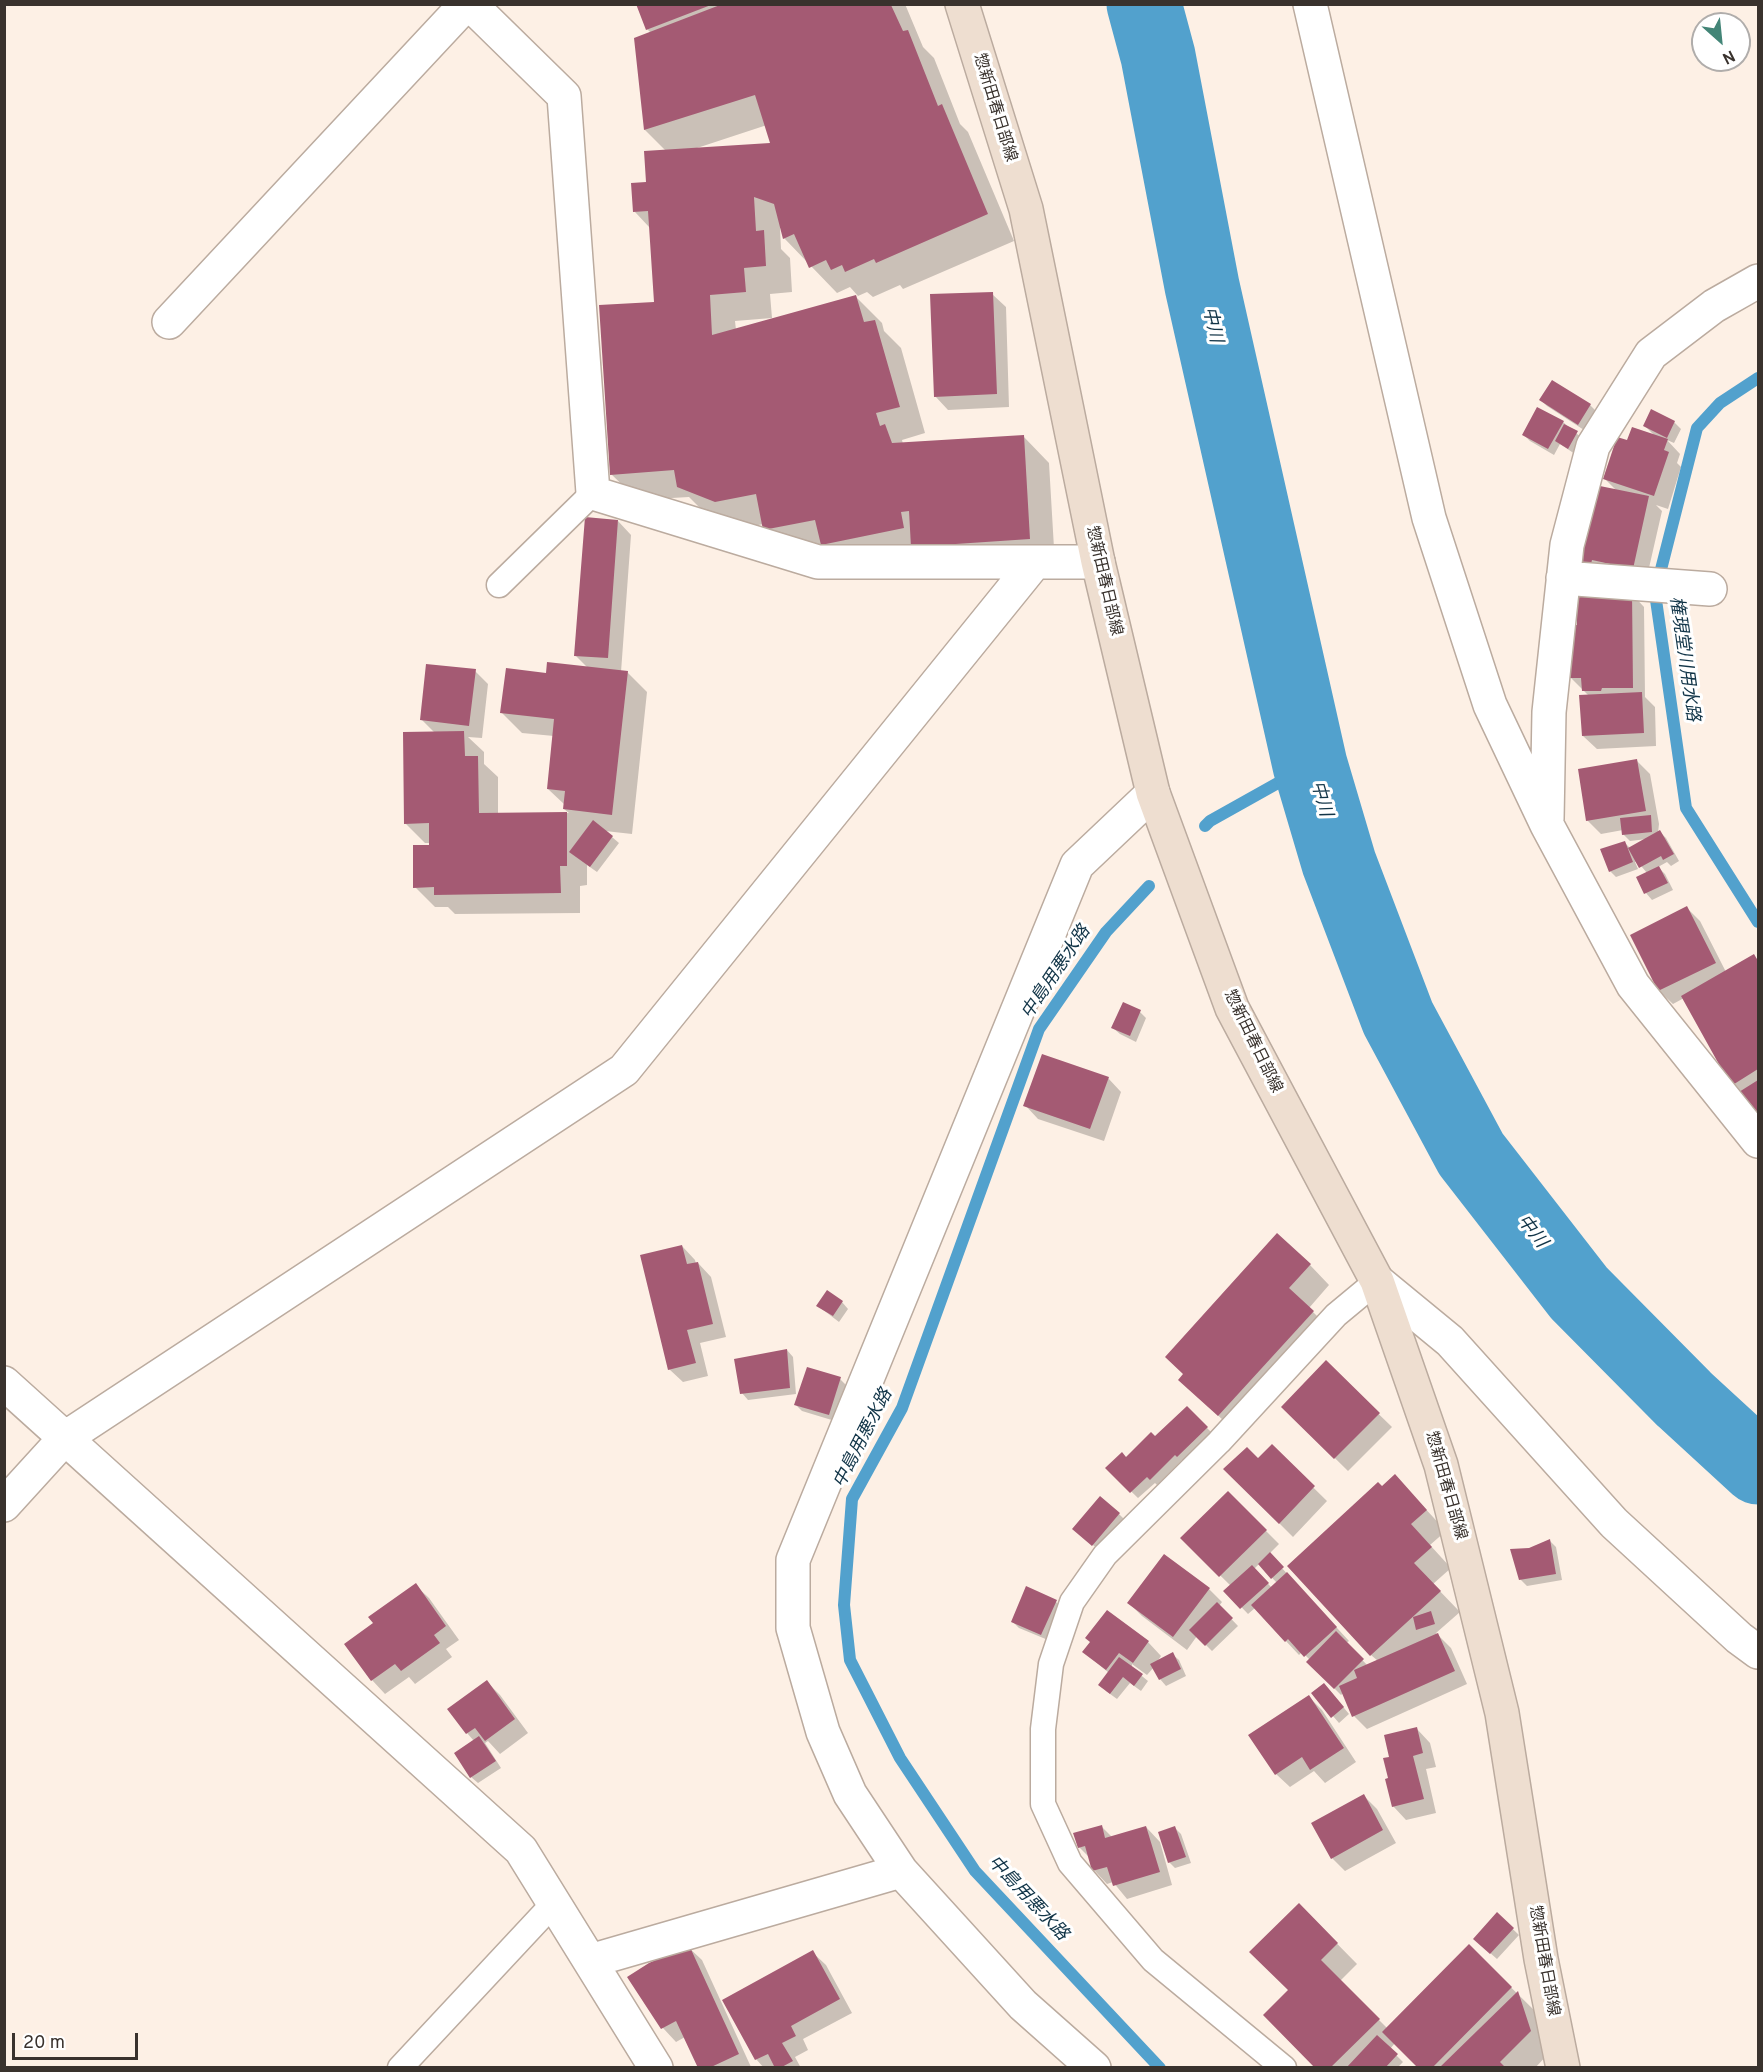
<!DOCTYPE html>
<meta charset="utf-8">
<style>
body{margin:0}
#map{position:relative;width:1763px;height:2072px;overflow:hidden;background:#fdf0e5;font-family:Overpass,sans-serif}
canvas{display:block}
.frame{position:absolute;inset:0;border:6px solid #39322d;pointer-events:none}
.north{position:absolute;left:1691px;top:12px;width:60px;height:60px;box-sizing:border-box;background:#fff;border:2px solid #b0adab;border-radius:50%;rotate:153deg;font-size:16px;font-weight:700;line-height:24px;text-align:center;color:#39322d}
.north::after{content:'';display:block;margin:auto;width:21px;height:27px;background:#438577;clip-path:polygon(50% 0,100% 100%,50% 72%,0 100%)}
.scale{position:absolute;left:12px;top:2033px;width:126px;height:27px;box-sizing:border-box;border:3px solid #39322d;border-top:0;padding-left:8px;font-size:18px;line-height:21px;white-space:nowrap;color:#39322d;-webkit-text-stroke:4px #fff;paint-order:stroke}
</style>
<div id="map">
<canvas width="1763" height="2072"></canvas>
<div class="frame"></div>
<div class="north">N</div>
<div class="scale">20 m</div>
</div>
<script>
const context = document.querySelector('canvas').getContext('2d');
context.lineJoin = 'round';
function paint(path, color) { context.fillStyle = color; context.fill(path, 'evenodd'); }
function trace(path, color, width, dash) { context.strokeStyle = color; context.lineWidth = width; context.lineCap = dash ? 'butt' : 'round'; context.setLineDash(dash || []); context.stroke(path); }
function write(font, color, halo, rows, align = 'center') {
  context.font = font + ' Overpass,"Noto Sans JP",sans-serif'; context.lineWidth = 6; context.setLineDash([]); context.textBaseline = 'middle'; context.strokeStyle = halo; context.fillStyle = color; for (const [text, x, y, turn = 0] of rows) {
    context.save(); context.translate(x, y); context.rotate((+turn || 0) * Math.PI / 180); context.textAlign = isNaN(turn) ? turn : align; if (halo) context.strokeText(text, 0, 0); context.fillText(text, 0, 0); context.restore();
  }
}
const shadow = new Path2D(`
 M 638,4 L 905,4 L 923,47 L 934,58 L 960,124 L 968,132 L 1014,241 L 903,289 L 900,285 L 873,297 L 867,292 L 858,296 L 850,287 L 837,293 L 784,238 L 781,228 L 780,228 L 781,249 L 790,258 L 792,292 L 770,294 L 772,318 L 735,321 L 736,330 L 858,296 L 856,297 L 882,323 L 884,331 L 901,348 L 925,433 L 902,440 L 903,444 L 1023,436 L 1049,463 L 1055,565 L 848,571 L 765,530 L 764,524 L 742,528 L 705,513 L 689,497 L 638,500 L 611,474 L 655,303 L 650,228 L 635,212 L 647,183 L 666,151 L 645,130 L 651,33 L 647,29 ZM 767,125 L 772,144 L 697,149 L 697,148 Z
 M 992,294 L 1006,307 L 1009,407 L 948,410 L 935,396 Z
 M 1541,400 L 1590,405 L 1596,411 L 1584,430 L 1547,406 Z
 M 1652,411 L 1674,422 L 1681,429 L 1674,443 L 1667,440 L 1680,454 L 1677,463 L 1681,467 L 1668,509 L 1656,505 L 1662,511 L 1646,581 L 1594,574 L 1580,561 L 1616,490 L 1605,479 L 1628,442 L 1655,436 L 1645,426 Z
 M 1563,422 L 1583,439 L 1575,454 L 1560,444 L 1554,455 L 1530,441 L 1524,435 Z
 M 618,521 L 631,535 L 621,672 L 627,672 L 647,692 L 632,834 L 605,831 L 619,843 L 597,872 L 587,865 L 587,885 L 580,886 L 580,913 L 455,914 L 448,907 L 435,907 L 415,887 L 430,843 L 425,843 L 405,823 L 435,733 L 421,719 L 475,671 L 488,684 L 482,738 L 468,737 L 484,752 L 484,764 L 498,777 L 498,815 L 569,813 L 564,809 L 565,805 L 548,789 L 554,736 L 522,733 L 502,713 L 547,674 L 588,668 L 575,655 Z
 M 1631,593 L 1644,607 L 1645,697 L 1655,707 L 1656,746 L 1597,749 L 1583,736 L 1589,696 L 1571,678 L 1579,627 Z
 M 1637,761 L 1650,774 L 1659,824 L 1658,833 L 1660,832 L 1666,838 L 1679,861 L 1671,866 L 1667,862 L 1658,867 L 1665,874 L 1673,890 L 1652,900 L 1646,893 L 1647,873 L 1637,861 L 1635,862 L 1638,869 L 1616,877 L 1610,871 L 1624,842 L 1631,849 L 1647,839 L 1630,841 L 1623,834 L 1623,830 L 1601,834 L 1587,820 Z
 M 1687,908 L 1700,921 L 1726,972 L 1754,956 L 1758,960 L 1758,1117 L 1732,1085 L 1684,998 L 1673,1004 L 1659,991 L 1632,936 Z
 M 1140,1012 L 1146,1018 L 1136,1042 L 1120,1034 L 1113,1028 Z
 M 1108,1078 L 1121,1092 L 1104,1141 L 1038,1119 L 1025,1105 Z
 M 682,1246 L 695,1260 L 696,1264 L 698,1263 L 711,1277 L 726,1337 L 700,1343 L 708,1376 L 683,1382 L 669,1369 Z
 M 1310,1265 L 1329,1285 L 1309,1308 L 1333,1332 L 1239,1435 L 1180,1380 Z
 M 842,1302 L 848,1309 L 839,1322 L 818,1306 Z
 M 787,1350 L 793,1357 L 796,1394 L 748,1400 L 742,1393 Z
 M 1326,1363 L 1392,1427 L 1348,1471 L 1283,1407 Z
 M 840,1379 L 846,1385 L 835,1421 L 802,1411 L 796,1405 Z
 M 1187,1408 L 1213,1434 L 1184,1462 L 1182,1460 L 1157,1485 L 1155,1483 L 1138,1498 L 1107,1468 L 1126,1459 L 1155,1438 Z
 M 1272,1447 L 1327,1501 L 1293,1537 L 1225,1469 L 1258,1460 Z
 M 1395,1476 L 1446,1531 L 1430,1545 L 1451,1568 L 1433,1584 L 1460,1612 L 1436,1633 L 1451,1648 L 1467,1684 L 1367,1729 L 1354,1716 L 1344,1692 L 1341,1695 L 1308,1662 L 1310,1660 L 1302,1652 L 1299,1655 L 1255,1608 L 1248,1614 L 1226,1591 L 1231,1586 L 1182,1538 L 1228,1493 L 1279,1544 L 1269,1554 L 1349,1641 L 1346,1643 L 1368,1666 L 1378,1661 L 1371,1655 L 1382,1488 ZM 1259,1564 L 1277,1583 L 1272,1588 L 1254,1569 Z
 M 1119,1514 L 1125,1520 L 1100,1551 L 1081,1535 Z
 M 1550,1541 L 1556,1547 L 1562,1580 L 1527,1586 L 1520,1579 L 1529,1550 Z
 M 415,1585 L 429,1598 L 459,1640 L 446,1649 L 452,1657 L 415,1684 L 409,1677 L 385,1694 L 372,1680 L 375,1624 Z
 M 1209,1589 L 1222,1602 L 1219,1606 L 1238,1626 L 1212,1651 L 1197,1636 L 1187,1650 L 1142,1616 L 1129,1603 Z
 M 1056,1602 L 1062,1608 L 1048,1640 L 1019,1628 L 1012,1621 Z
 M 1107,1612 L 1148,1642 L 1161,1656 L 1157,1662 L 1172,1654 L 1179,1660 L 1186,1676 L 1166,1686 L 1160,1679 L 1154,1667 L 1147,1675 L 1132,1664 L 1132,1668 L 1148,1681 L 1141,1691 L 1130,1683 L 1117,1699 L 1106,1691 L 1109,1673 L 1084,1652 L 1091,1642 Z
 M 487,1682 L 500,1695 L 528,1733 L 500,1754 L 488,1741 L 485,1743 L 501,1768 L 478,1783 L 471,1777 L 474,1741 L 467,1733 Z
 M 1330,1691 L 1349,1714 L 1339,1723 L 1313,1693 Z
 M 1309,1697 L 1322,1710 L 1356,1762 L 1325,1783 L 1314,1771 L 1290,1787 L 1276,1774 Z
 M 1417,1729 L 1430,1743 L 1436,1767 L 1426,1769 L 1436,1813 L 1406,1820 L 1393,1806 L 1390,1779 L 1391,1758 Z
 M 1364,1796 L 1377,1809 L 1396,1843 L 1345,1871 L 1332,1858 Z
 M 1101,1826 L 1112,1837 L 1146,1827 L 1160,1842 L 1172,1885 L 1127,1899 L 1113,1882 L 1107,1884 L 1094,1870 L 1090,1858 L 1079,1847 Z
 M 1175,1828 L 1181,1834 L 1191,1863 L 1175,1868 L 1169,1862 Z
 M 1299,1905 L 1357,1964 L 1340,1981 L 1387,2028 L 1469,1946 L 1537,2013 L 1550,2052 L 1535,2068 L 1420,2068 L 1395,2043 L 1390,2049 L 1403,2062 L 1397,2068 L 1317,2068 L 1290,1990 Z
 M 1497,1914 L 1519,1935 L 1497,1959 L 1481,1945 Z
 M 688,1947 L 702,1960 L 751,2067 L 699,2068 L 685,2037 L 676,2042 L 663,2028 L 629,1978 Z
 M 812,1952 L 826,1965 L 852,2013 L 803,2039 L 808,2050 L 795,2057 L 801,2068 L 764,2068 L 756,2059 Z`);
const stream = new Path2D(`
 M 1758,378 L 1720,403 L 1697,428 L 1655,593 L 1686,808 L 1758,922
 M 1205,826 L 1210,821 L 1310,765
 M 1149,886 L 1106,932 L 1039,1029 L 902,1408 L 852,1499 L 844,1605 L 850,1660 L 900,1758 L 975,1871 L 1160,2068`);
const river = new Path2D(`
 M 1144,4 L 1158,56 L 1202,286 L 1310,765 L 1339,863 L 1398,1018 L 1471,1154 L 1579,1293 L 1684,1399 L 1758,1467`);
const building = new Path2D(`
 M 636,4 L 711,4 L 711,5 L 646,30 Z
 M 720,5 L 891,5 L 903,31 L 908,30 L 938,106 L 942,104 L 988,214 L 876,263 L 874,259 L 845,272 L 842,265 L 831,270 L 826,260 L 809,268 L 794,234 L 783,239 L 774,204 L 754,197 L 756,231 L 764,230 L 766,266 L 744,268 L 746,292 L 710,295 L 712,335 L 856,295 L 864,322 L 875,320 L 900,407 L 876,413 L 880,426 L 885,424 L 892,443 L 1024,435 L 1030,539 L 911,547 L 909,511 L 901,512 L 904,528 L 821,545 L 815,520 L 763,530 L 756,494 L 715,502 L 677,487 L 674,470 L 610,475 L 599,305 L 654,302 L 648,211 L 633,212 L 631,183 L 646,182 L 644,151 L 770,143 L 755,95 L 644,130 L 634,38 Z
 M 993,292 L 997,394 L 934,397 L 930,294 Z
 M 1552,380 L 1591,404 L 1578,425 L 1539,400 Z
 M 1537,407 L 1564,421 L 1548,449 L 1522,435 Z
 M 1651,409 L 1675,421 L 1667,438 L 1643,426 Z
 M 1564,424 L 1578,431 L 1568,449 L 1555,441 Z
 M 1632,427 L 1668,439 L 1664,450 L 1669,452 L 1654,496 L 1603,479 L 1617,437 L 1627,440 Z
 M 1595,485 L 1649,496 L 1633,569 L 1592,560 L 1591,564 L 1579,561 Z
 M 585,517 L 618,520 L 608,658 L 574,656 Z
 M 1632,592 L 1633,688 L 1602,688 L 1601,691 L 1582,691 L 1581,678 L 1569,678 L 1569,625 L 1577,625 L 1577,593 Z
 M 547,662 L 628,671 L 612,815 L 563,809 L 565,791 L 547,789 L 554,719 L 500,713 L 506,668 L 546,673 Z
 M 426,664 L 476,669 L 469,726 L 420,720 Z
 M 1642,692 L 1644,733 L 1582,736 L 1579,695 Z
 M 464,731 L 465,756 L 478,756 L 479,813 L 567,812 L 567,866 L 560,866 L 561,893 L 434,895 L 434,887 L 413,888 L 413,845 L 429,845 L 429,823 L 404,824 L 403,732 Z
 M 1637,759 L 1646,811 L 1586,821 L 1578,769 Z
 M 1651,815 L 1652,832 L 1622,835 L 1620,818 Z
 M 593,820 L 613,836 L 590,867 L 569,852 Z
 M 1660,830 L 1674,854 L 1663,860 L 1661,856 L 1639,868 L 1628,848 Z
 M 1625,841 L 1633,862 L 1609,872 L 1600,849 Z
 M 1659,866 L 1668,883 L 1644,894 L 1636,877 Z
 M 1687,906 L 1716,963 L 1658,991 L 1630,935 Z
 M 1754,954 L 1758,961 L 1758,1069 L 1731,1086 L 1681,996 Z
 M 1123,1002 L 1141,1010 L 1130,1036 L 1111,1028 Z
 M 1042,1054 L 1109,1077 L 1090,1129 L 1023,1106 Z
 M 1758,1080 L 1758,1120 L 1739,1092 Z
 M 1277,1233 L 1311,1264 L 1289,1288 L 1314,1311 L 1218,1416 L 1178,1380 L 1183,1374 L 1165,1357 Z
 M 682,1245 L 687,1264 L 698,1262 L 713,1324 L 687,1330 L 696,1363 L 668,1370 L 640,1255 Z
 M 827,1290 L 843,1301 L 833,1316 L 816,1306 Z
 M 787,1349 L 790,1388 L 740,1394 L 734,1359 Z
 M 1326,1360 L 1380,1413 L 1334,1459 L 1281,1407 Z
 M 807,1367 L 841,1377 L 829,1415 L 794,1405 Z
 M 1187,1406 L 1208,1427 L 1177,1457 L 1175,1455 L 1150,1480 L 1147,1477 L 1130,1493 L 1105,1468 L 1122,1452 L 1126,1457 L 1151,1432 L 1155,1436 Z
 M 1272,1444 L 1315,1486 L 1279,1524 L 1223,1469 L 1247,1447 L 1258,1458 Z
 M 1395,1474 L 1427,1510 L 1411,1524 L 1432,1547 L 1414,1563 L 1441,1591 L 1370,1656 L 1287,1566 L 1378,1482 L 1382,1486 Z
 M 1228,1491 L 1267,1530 L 1219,1577 L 1180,1538 Z
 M 1100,1496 L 1120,1513 L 1092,1546 L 1072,1529 Z
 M 1550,1539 L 1556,1574 L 1519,1580 L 1510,1549 L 1529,1548 Z
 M 1270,1552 L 1284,1567 L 1271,1579 L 1258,1564 Z
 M 1164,1554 L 1210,1588 L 1173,1637 L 1127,1603 Z
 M 1252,1565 L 1269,1583 L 1240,1609 L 1223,1591 Z
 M 1287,1572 L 1337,1627 L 1304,1657 L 1288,1639 L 1285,1642 L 1251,1605 Z
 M 416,1583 L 446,1626 L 434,1635 L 440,1643 L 401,1671 L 395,1664 L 371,1681 L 344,1644 L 373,1623 L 368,1617 Z
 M 1026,1586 L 1057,1600 L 1041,1635 L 1011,1622 Z
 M 1217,1602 L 1233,1618 L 1205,1646 L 1189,1630 Z
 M 1107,1610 L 1149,1641 L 1133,1663 L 1119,1653 L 1106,1670 L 1082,1652 L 1090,1642 L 1085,1638 Z
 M 1431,1611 L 1435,1624 L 1416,1630 L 1413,1617 Z
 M 1336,1631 L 1364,1659 L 1334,1689 L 1306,1662 Z
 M 1438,1633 L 1455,1671 L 1352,1717 L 1339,1686 L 1357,1678 L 1354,1670 Z
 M 1173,1652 L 1181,1669 L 1159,1680 L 1150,1664 Z
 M 1119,1657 L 1143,1674 L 1134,1686 L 1123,1677 L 1110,1694 L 1098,1685 Z
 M 487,1680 L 515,1719 L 485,1741 L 475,1728 L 466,1734 L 447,1709 Z
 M 1324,1683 L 1344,1707 L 1331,1718 L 1311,1693 Z
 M 1309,1695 L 1344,1748 L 1310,1770 L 1302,1757 L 1275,1775 L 1248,1735 Z
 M 1417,1727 L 1423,1753 L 1413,1756 L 1424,1799 L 1392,1807 L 1385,1779 L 1388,1778 L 1383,1758 L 1389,1757 L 1384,1735 Z
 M 479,1736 L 496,1761 L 470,1778 L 454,1753 Z
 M 1364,1794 L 1383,1830 L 1331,1859 L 1311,1823 Z
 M 1102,1825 L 1105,1838 L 1146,1826 L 1160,1872 L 1113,1886 L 1107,1867 L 1092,1871 L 1085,1846 L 1078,1848 L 1073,1833 Z
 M 1175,1826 L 1186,1857 L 1168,1863 L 1158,1832 Z
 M 1299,1903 L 1338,1943 L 1321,1960 L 1380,2019 L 1330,2068 L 1315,2068 L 1263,2015 L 1288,1990 L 1249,1952 Z
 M 1497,1912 L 1514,1928 L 1490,1954 L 1473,1939 Z
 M 1469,1944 L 1512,1987 L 1432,2068 L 1418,2068 L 1382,2032 Z
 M 689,1945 L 739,2054 L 709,2068 L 698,2068 L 676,2021 L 661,2029 L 627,1977 L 649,1963 Z
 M 813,1950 L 840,1999 L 791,2026 L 796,2036 L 782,2043 L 793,2061 L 780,2068 L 775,2068 L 768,2054 L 755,2060 L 722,2000 Z
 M 1518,1991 L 1531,2031 L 1500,2062 L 1506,2068 L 1439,2068 Z
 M 1377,2035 L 1398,2054 L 1385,2068 L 1346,2068 Z`);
const lane = new Path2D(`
 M 499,585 L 593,493
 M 400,2068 L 554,1903
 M 1284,2068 L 1153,1960 L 1070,1863 L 1043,1804 L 1043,1729 L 1051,1664 L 1072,1602 L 1105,1555 L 1219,1442 L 1336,1315 L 1377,1281`);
const street = new Path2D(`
 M 470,4 L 564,96 L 593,493 L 818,562 L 1098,562
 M 1310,4 L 1429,518 L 1490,705 L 1547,825 L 1633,985 L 1758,1141
 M 169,322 L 466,4
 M 1563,578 L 1710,589
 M 1547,819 L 1549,712 L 1567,545 L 1593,446 L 1651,354 L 1714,306 L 1758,281
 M 1377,1281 L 1450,1341 L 1614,1523 L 1739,1638 L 1758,1652
 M 4,1383 L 521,1850 L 656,2068
 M 4,1505 L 65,1438 L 624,1070 L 1035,562
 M 901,1871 L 1023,2005 L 1094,2068
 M 590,1961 L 901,1871 L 850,1794 L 823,1732 L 793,1628 L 793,1560 L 1077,865 L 1153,793`);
const secondary = new Path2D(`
 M 962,4 L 1026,209 L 1098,562 L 1153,793 L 1232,1008 L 1377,1281 L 1441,1465 L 1502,1713 L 1541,1959 L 1563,2068`);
const streetNames = [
 ["惣新田春日部線",994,108,73],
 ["惣新田春日部線",1103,581,77],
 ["惣新田春日部線",1252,1042,64],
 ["惣新田春日部線",1445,1486,74],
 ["惣新田春日部線",1543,1961,80]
];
const waterNames = [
 ["中川",1211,325,77],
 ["権現堂川用水路",1683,659,82],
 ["中川",1320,799,74],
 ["中島用悪水路",1057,973,-56],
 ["中川",1531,1232,52],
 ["中島用悪水路",864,1439,-63],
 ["中島用悪水路",1027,1899,47]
];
paint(shadow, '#0003');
trace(stream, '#52a1cd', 12);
trace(river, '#52a1cd', 75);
paint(building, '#a45a73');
trace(lane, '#bbab9f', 27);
trace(street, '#bbab9f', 36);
trace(secondary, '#bbab9f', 36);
trace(lane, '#fff', 24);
trace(street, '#fff', 33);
trace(secondary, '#eeded0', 33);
write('16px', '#39322d', '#fff', streetNames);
write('italic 18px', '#123548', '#fff', waterNames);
</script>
